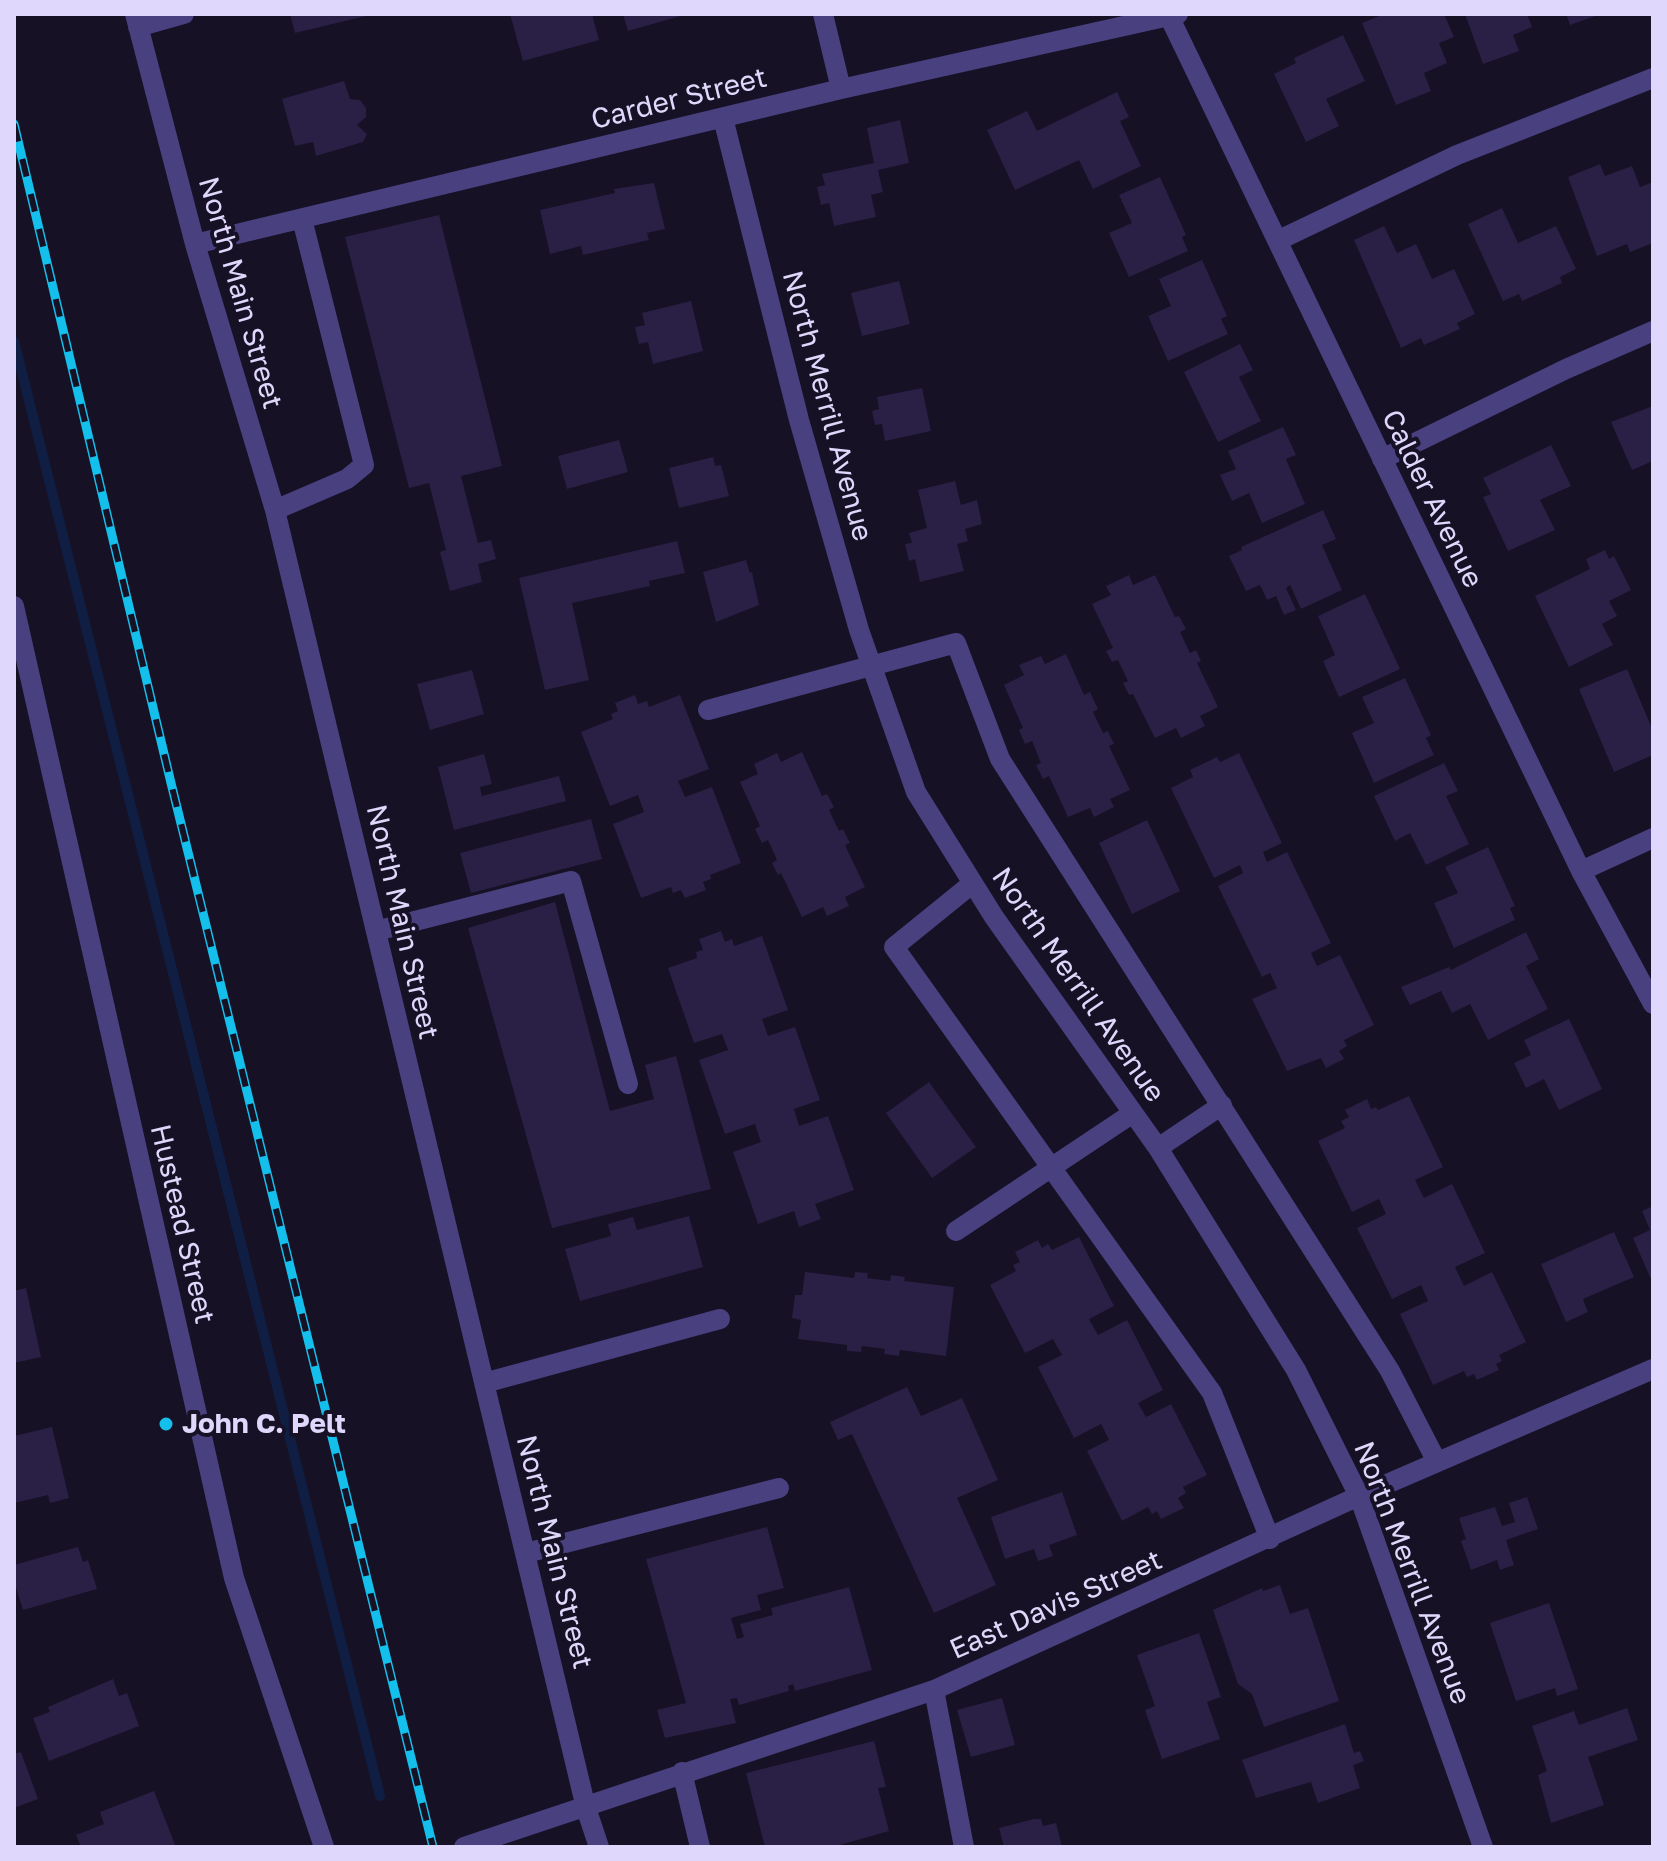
<!DOCTYPE html>
<style>
body{margin:0}
#map{position:relative;width:1667px;height:1861px;overflow:hidden;background:#171125;font-family:"Golos Text",sans-serif}
canvas{display:block}
.frame{position:absolute;inset:0;border:16px solid #e0d8fc;pointer-events:none}
</style>
<div id="map">
<canvas width="1667" height="1861"></canvas>
<div class="frame"></div>
</div>
<script>
const context = document.querySelector('canvas').getContext('2d');
context.lineJoin = 'round';
function trace(path, color, width, dash) { context.strokeStyle = color; context.lineWidth = width; context.lineCap = dash ? 'butt' : 'round'; context.setLineDash(dash || []); context.stroke(path); }
function paint(path, color) { context.fillStyle = color; context.fill(path, 'evenodd'); }
function write(font, color, halo, rows, align = 'center') {
  context.font = font + ' "Golos Text",sans-serif'; context.lineWidth = 8; context.setLineDash([]); context.textBaseline = 'middle'; context.strokeStyle = halo; context.fillStyle = color; for (const [text, x, y, turn = 0] of rows) {
    context.save(); context.translate(x, y); context.rotate((+turn || 0) * Math.PI / 180); context.textAlign = isNaN(turn) ? turn : align; if (halo) context.strokeText(text, 0, 0); context.fillText(text, 0, 0); context.restore();
  }
}
const stream = new Path2D(`
 M 14,341 L 380,1796`);
const building = new Path2D(`
 M 290,14 L 369,14 L 370,15 L 295,33 Z
 M 510,14 L 592,14 L 599,40 L 523,61 Z
 M 623,14 L 684,14 L 684,15 L 628,31 Z
 M 1384,14 L 1444,14 L 1454,37 L 1439,43 L 1447,63 L 1424,73 L 1431,91 L 1396,105 L 1362,23 Z
 M 1465,14 L 1527,14 L 1532,27 L 1513,35 L 1519,51 L 1483,64 Z
 M 1566,14 L 1601,14 L 1570,25 Z
 M 1343,35 L 1365,81 L 1326,99 L 1339,126 L 1306,142 L 1274,74 L 1296,63 L 1294,58 Z
 M 344,81 L 350,99 L 360,100 L 366,108 L 366,117 L 357,125 L 367,134 L 363,142 L 316,156 L 313,142 L 295,146 L 282,99 Z
 M 1117,92 L 1129,117 L 1120,121 L 1141,166 L 1093,189 L 1079,160 L 1015,190 L 987,130 L 1027,111 L 1037,131 Z
 M 900,120 L 909,163 L 878,170 L 883,192 L 871,195 L 876,217 L 834,226 L 829,203 L 821,205 L 817,187 L 825,185 L 822,174 L 874,163 L 867,128 Z
 M 1600,164 L 1605,176 L 1632,166 L 1640,187 L 1653,182 L 1653,243 L 1630,252 L 1627,244 L 1597,256 L 1568,177 Z
 M 1160,177 L 1186,235 L 1182,237 L 1188,251 L 1129,277 L 1109,233 L 1132,223 L 1119,195 Z
 M 654,183 L 665,229 L 647,233 L 649,240 L 583,255 L 581,246 L 550,254 L 540,210 L 615,193 L 614,189 Z
 M 1502,208 L 1518,243 L 1556,226 L 1576,269 L 1560,277 L 1562,283 L 1522,301 L 1519,294 L 1503,301 L 1468,224 Z
 M 439,215 L 502,466 L 461,476 L 478,543 L 491,540 L 496,559 L 478,564 L 482,582 L 450,591 L 440,552 L 446,550 L 429,483 L 409,488 L 345,237 Z
 M 1384,226 L 1397,253 L 1416,244 L 1432,279 L 1454,269 L 1475,314 L 1457,323 L 1460,329 L 1424,345 L 1421,338 L 1401,348 L 1354,240 Z
 M 1202,260 L 1227,316 L 1221,319 L 1228,334 L 1168,361 L 1148,316 L 1171,306 L 1159,279 Z
 M 899,281 L 910,324 L 862,336 L 851,293 Z
 M 691,301 L 703,351 L 653,364 L 648,342 L 639,344 L 635,327 L 645,325 L 642,313 Z
 M 1240,344 L 1253,370 L 1239,377 L 1261,421 L 1218,442 L 1184,372 Z
 M 922,388 L 931,431 L 885,441 L 882,424 L 875,425 L 872,411 L 879,409 L 877,397 Z
 M 1653,406 L 1653,461 L 1632,470 L 1611,422 Z
 M 1283,427 L 1296,455 L 1286,459 L 1305,504 L 1262,523 L 1249,493 L 1232,501 L 1220,475 L 1236,469 L 1228,451 Z
 M 619,440 L 628,472 L 567,489 L 558,456 Z
 M 1551,445 L 1571,486 L 1540,500 L 1555,530 L 1508,551 L 1483,497 L 1491,494 L 1483,478 Z
 M 713,457 L 715,466 L 721,465 L 729,496 L 679,508 L 669,468 Z
 M 955,481 L 961,505 L 977,500 L 982,524 L 965,529 L 968,541 L 957,544 L 964,571 L 920,582 L 915,559 L 909,561 L 905,544 L 912,543 L 909,533 L 927,528 L 918,490 Z
 M 1323,510 L 1336,539 L 1322,545 L 1342,590 L 1301,609 L 1290,585 L 1286,588 L 1296,610 L 1284,615 L 1276,596 L 1267,600 L 1260,585 L 1246,591 L 1229,556 L 1242,550 L 1241,547 Z
 M 677,541 L 685,573 L 649,581 L 650,586 L 572,603 L 589,680 L 545,690 L 519,578 Z
 M 1605,550 L 1609,559 L 1614,556 L 1631,590 L 1609,601 L 1617,616 L 1602,624 L 1613,645 L 1569,667 L 1535,596 L 1590,569 L 1586,559 Z
 M 746,560 L 750,573 L 752,572 L 759,605 L 716,622 L 703,572 Z
 M 1129,575 L 1133,585 L 1155,575 L 1175,617 L 1179,616 L 1186,629 L 1180,632 L 1190,653 L 1196,650 L 1201,661 L 1197,663 L 1218,707 L 1200,716 L 1205,726 L 1181,738 L 1176,728 L 1155,738 L 1133,694 L 1129,695 L 1123,683 L 1128,681 L 1118,660 L 1112,662 L 1106,651 L 1113,648 L 1092,604 L 1111,595 L 1106,586 Z
 M 1365,594 L 1400,669 L 1339,697 L 1323,661 L 1335,655 L 1318,616 Z
 M 1066,654 L 1084,695 L 1090,692 L 1098,709 L 1093,712 L 1103,733 L 1108,731 L 1114,744 L 1109,746 L 1130,790 L 1110,799 L 1114,807 L 1094,817 L 1090,808 L 1068,817 L 1049,776 L 1043,779 L 1036,765 L 1041,763 L 1032,741 L 1025,744 L 1019,730 L 1023,728 L 1004,685 L 1024,675 L 1019,665 L 1041,656 L 1045,664 Z
 M 1627,669 L 1653,731 L 1653,755 L 1614,772 L 1579,689 Z
 M 472,670 L 484,714 L 430,730 L 417,684 Z
 M 1405,678 L 1431,735 L 1426,738 L 1434,755 L 1374,783 L 1352,733 L 1374,723 L 1362,697 Z
 M 635,695 L 638,704 L 647,701 L 649,707 L 680,695 L 709,769 L 678,781 L 685,797 L 712,787 L 741,863 L 710,875 L 711,879 L 703,882 L 706,890 L 685,898 L 681,890 L 673,893 L 671,887 L 641,898 L 613,824 L 644,812 L 638,795 L 610,806 L 581,732 L 613,719 L 611,714 L 618,711 L 615,703 Z
 M 802,752 L 822,796 L 827,794 L 834,807 L 829,810 L 839,831 L 843,829 L 850,843 L 845,845 L 865,887 L 845,897 L 849,906 L 827,916 L 823,907 L 802,917 L 781,873 L 778,875 L 772,863 L 777,860 L 768,840 L 762,843 L 755,829 L 760,826 L 740,782 L 758,774 L 754,764 L 777,753 L 781,762 Z
 M 1239,753 L 1282,843 L 1263,852 L 1267,862 L 1287,852 L 1331,943 L 1311,953 L 1317,966 L 1340,955 L 1374,1025 L 1344,1040 L 1347,1046 L 1339,1051 L 1344,1059 L 1326,1068 L 1321,1058 L 1287,1071 L 1252,999 L 1277,988 L 1270,973 L 1262,977 L 1218,886 L 1243,873 L 1240,865 L 1214,878 L 1171,788 L 1193,777 L 1190,770 L 1217,757 L 1220,762 Z
 M 484,754 L 492,784 L 480,787 L 482,796 L 559,776 L 566,801 L 454,830 L 438,767 Z
 M 1444,763 L 1458,791 L 1446,796 L 1469,844 L 1426,865 L 1410,833 L 1395,841 L 1374,796 Z
 M 591,819 L 602,859 L 471,893 L 460,853 Z
 M 1147,820 L 1180,891 L 1132,914 L 1099,843 Z
 M 1488,847 L 1515,906 L 1510,908 L 1515,920 L 1454,948 L 1434,903 L 1458,893 L 1445,867 Z
 M 555,902 L 610,1111 L 654,1099 L 645,1065 L 676,1056 L 711,1189 L 552,1228 L 468,928 Z
 M 721,931 L 725,942 L 732,939 L 734,946 L 762,936 L 788,1010 L 762,1019 L 768,1036 L 795,1027 L 820,1100 L 794,1109 L 799,1126 L 828,1116 L 854,1190 L 815,1204 L 821,1219 L 799,1227 L 794,1211 L 758,1224 L 733,1152 L 761,1142 L 755,1124 L 725,1134 L 699,1060 L 728,1050 L 722,1034 L 694,1043 L 668,968 L 697,958 L 696,952 L 703,950 L 699,939 Z
 M 1526,932 L 1539,959 L 1526,966 L 1548,1009 L 1488,1040 L 1470,1004 L 1452,1013 L 1441,991 L 1410,1005 L 1401,987 L 1449,967 L 1451,970 Z
 M 1569,1019 L 1602,1089 L 1559,1110 L 1544,1079 L 1526,1088 L 1514,1063 L 1531,1055 L 1524,1040 Z
 M 929,1082 L 976,1147 L 932,1178 L 886,1113 Z
 M 1409,1096 L 1443,1167 L 1415,1180 L 1424,1198 L 1452,1184 L 1485,1253 L 1455,1267 L 1464,1286 L 1492,1272 L 1526,1342 L 1499,1355 L 1502,1361 L 1496,1364 L 1499,1370 L 1477,1380 L 1474,1374 L 1467,1377 L 1464,1371 L 1433,1385 L 1400,1314 L 1428,1301 L 1421,1285 L 1392,1299 L 1357,1228 L 1386,1214 L 1379,1199 L 1352,1212 L 1318,1141 L 1345,1128 L 1341,1121 L 1349,1117 L 1345,1110 L 1367,1099 L 1371,1109 L 1376,1107 L 1378,1110 Z
 M 1653,1206 L 1653,1284 L 1633,1238 L 1650,1230 L 1642,1211 Z
 M 689,1216 L 703,1267 L 580,1301 L 565,1249 L 611,1236 L 608,1224 L 633,1217 L 637,1230 Z
 M 1614,1232 L 1634,1277 L 1583,1299 L 1588,1312 L 1566,1322 L 1541,1264 Z
 M 1079,1237 L 1114,1306 L 1089,1319 L 1098,1335 L 1127,1320 L 1163,1390 L 1138,1403 L 1146,1417 L 1171,1404 L 1207,1475 L 1183,1487 L 1186,1493 L 1178,1498 L 1184,1508 L 1161,1519 L 1157,1511 L 1152,1514 L 1148,1507 L 1122,1521 L 1087,1451 L 1109,1440 L 1101,1424 L 1074,1438 L 1038,1367 L 1062,1355 L 1053,1339 L 1025,1353 L 990,1285 L 1016,1271 L 1013,1265 L 1020,1262 L 1015,1252 L 1038,1240 L 1042,1248 L 1048,1244 L 1052,1250 Z
 M 805,1272 L 854,1278 L 855,1272 L 868,1273 L 867,1278 L 890,1281 L 891,1275 L 905,1277 L 904,1281 L 954,1287 L 946,1356 L 900,1350 L 899,1356 L 884,1354 L 885,1349 L 862,1346 L 861,1352 L 847,1351 L 847,1345 L 798,1339 L 801,1320 L 792,1318 L 795,1295 L 802,1295 Z
 M 26,1288 L 41,1357 L 14,1363 L 14,1291 Z
 M 907,1387 L 921,1416 L 962,1398 L 998,1480 L 957,1498 L 996,1585 L 934,1613 L 852,1434 L 838,1440 L 830,1422 Z
 M 52,1427 L 69,1498 L 50,1503 L 48,1495 L 14,1503 L 14,1436 Z
 M 1062,1492 L 1077,1535 L 1049,1545 L 1053,1556 L 1038,1561 L 1034,1549 L 1005,1559 L 991,1517 Z
 M 1527,1497 L 1538,1529 L 1506,1540 L 1514,1565 L 1500,1570 L 1497,1560 L 1471,1570 L 1461,1541 L 1466,1539 L 1459,1518 L 1495,1507 L 1502,1526 L 1515,1522 L 1509,1503 Z
 M 767,1527 L 784,1588 L 757,1595 L 761,1610 L 731,1618 L 737,1639 L 744,1637 L 740,1624 L 773,1615 L 771,1608 L 849,1587 L 872,1670 L 795,1691 L 793,1684 L 788,1686 L 789,1691 L 739,1705 L 737,1698 L 730,1699 L 736,1723 L 665,1738 L 657,1710 L 686,1703 L 646,1559 Z
 M 78,1547 L 83,1562 L 88,1560 L 97,1589 L 23,1610 L 14,1581 L 14,1565 Z
 M 1280,1585 L 1290,1614 L 1308,1608 L 1339,1701 L 1264,1727 L 1252,1694 L 1238,1684 L 1213,1610 L 1262,1588 L 1263,1591 Z
 M 1549,1603 L 1578,1689 L 1557,1696 L 1555,1688 L 1516,1701 L 1490,1623 Z
 M 1199,1633 L 1221,1697 L 1207,1702 L 1220,1739 L 1162,1759 L 1145,1710 L 1155,1706 L 1137,1655 Z
 M 113,1679 L 119,1696 L 127,1693 L 139,1726 L 49,1761 L 33,1718 L 50,1712 L 48,1707 Z
 M 1002,1698 L 1015,1745 L 971,1757 L 957,1710 Z
 M 1627,1708 L 1638,1740 L 1588,1757 L 1604,1805 L 1551,1823 L 1538,1775 L 1547,1771 L 1532,1726 L 1574,1711 L 1579,1725 Z
 M 1345,1724 L 1354,1753 L 1360,1751 L 1364,1761 L 1353,1765 L 1360,1788 L 1318,1803 L 1311,1782 L 1256,1798 L 1242,1760 Z
 M 874,1741 L 886,1787 L 878,1788 L 889,1831 L 833,1847 L 765,1847 L 746,1773 Z
 M 21,1752 L 38,1799 L 14,1808 L 14,1754 Z
 M 154,1791 L 176,1847 L 81,1847 L 76,1835 L 104,1824 L 100,1812 Z
 M 1034,1819 L 1041,1819 L 1043,1826 L 1056,1823 L 1062,1847 L 1004,1847 L 999,1828 Z`);
const minor = new Path2D(`
 M 135,14 L 195,244 L 275,510 L 586,1808 L 599,1847
 M 823,14 L 841,89
 M 1168,14 L 1581,871 L 1653,1004
 M 138,27 L 184,14
 M 723,118 L 799,420 L 859,630 L 916,792 L 994,917 L 1158,1148 L 1296,1370 L 1359,1496 L 1483,1847
 M 1279,240 L 1457,155 L 1653,78
 M 195,244 L 841,89 L 1178,14
 M 1382,459 L 1566,369 L 1653,331
 M 275,510 L 347,479 L 364,465 L 302,219
 M 14,606 L 234,1578 L 324,1847
 M 708,710 L 956,643 L 1000,759 L 1390,1371 L 1437,1462
 M 1581,871 L 1653,838
 M 973,883 L 894,947 L 1212,1393 L 1270,1539
 M 376,931 L 571,881 L 628,1084
 M 1158,1148 L 1222,1105
 M 956,1231 L 1133,1113
 M 484,1383 L 720,1319
 M 526,1553 L 779,1488
 M 934,1690 L 964,1847
 M 682,1772 L 700,1847
 M 464,1847 L 934,1690 L 1359,1496 L 1653,1369`);
const rail = new Path2D(`
 M 14,124 L 171,783 L 433,1847`);
const markers = [
 [166,1424,8,"#14bfeb"]
];
const streetNames = [
 ["Carder Street",679,99,-14],
 ["North Main Street",240,293,74],
 ["North Merrill Avenue",827,406,75],
 ["Calder Avenue",1432,499,64],
 ["North Main Street",402,922,77],
 ["North Merrill Avenue",1078,985,55],
 ["Hustead Street",182,1224,77],
 ["North Main Street",554,1552,76],
 ["North Merrill Avenue",1412,1573,69],
 ["East Davis Street",1056,1605,-24]
];
const poiNames = [
 ["John C. Pelt",182,1424]
];
trace(stream, '#111e44', 10);
paint(building, '#2a1f44');
trace(minor, '#494080', 20);
trace(rail, '#14bfeb', 9);
trace(rail, '#171125', 6, [18]);
for (const [x, y, r, color] of markers) { const dot = new Path2D(); dot.arc(x, y, r, 0, 2 * Math.PI); context.fillStyle = color; context.fill(dot); trace(dot, '#171125', 3); }
write('28px', '#e0d8fc', '#171125', streetNames);
write('bold 28px', '#e0d8fc', '#171125', poiNames, 'left');
</script>
